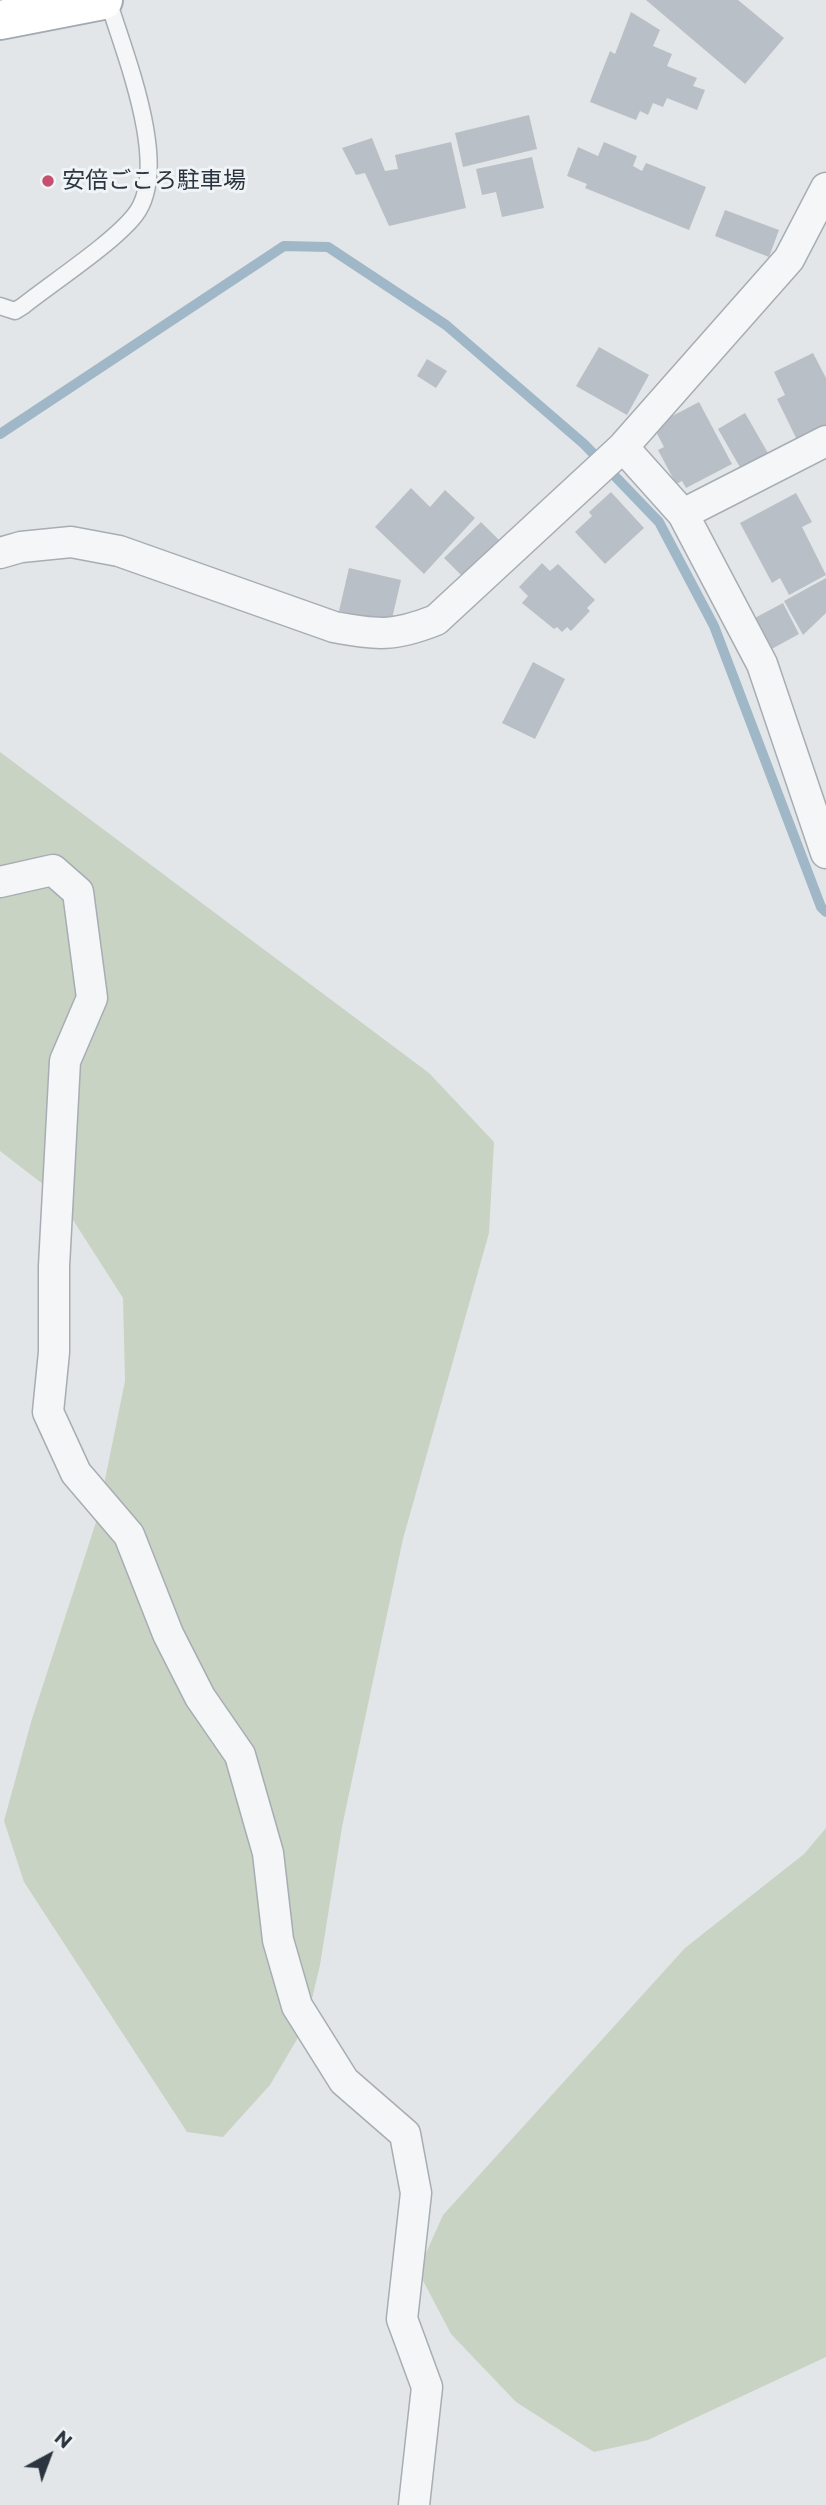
<!DOCTYPE html>
<meta charset="utf-8">
<style>
body{margin:0}
#map{position:relative;width:826px;height:2505px;overflow:hidden;background:#e2e6e9;font-family:Montserrat,sans-serif}
canvas{display:block}
.north{position:absolute;left:14px;top:2421px;width:70px;height:70px;-webkit-text-stroke:5px #f1f4f7;paint-order:stroke;rotate:41deg;font-size:19px;font-weight:700;line-height:28px;text-align:center;color:#2b3540}
.north::after{content:'';display:block;margin:auto;width:24px;height:32px;background:#2b3540;clip-path:polygon(50% 0,100% 100%,50% 72%,0 100%)}
</style>
<div id="map">
<canvas width="826" height="2505"></canvas>
<div class="north">N</div>
</div>
<script>
const context = document.querySelector('canvas').getContext('2d');
context.lineJoin = 'round';
function paint(path, color) { context.fillStyle = color; context.fill(path, 'evenodd'); }
function trace(path, color, width, dash) { context.strokeStyle = color; context.lineWidth = width; context.lineCap = dash ? 'butt' : 'round'; context.setLineDash(dash || []); context.stroke(path); }
function write(font, color, halo, rows, align = 'center') {
  context.font = font + ' Montserrat,"Noto Sans JP",sans-serif'; context.lineWidth = 6; context.setLineDash([]); context.textBaseline = 'middle'; context.strokeStyle = halo; context.fillStyle = color; for (const [text, x, y, turn = 0] of rows) {
    context.save(); context.translate(x, y); context.rotate((+turn || 0) * Math.PI / 180); context.textAlign = isNaN(turn) ? turn : align; if (halo) context.strokeText(text, 0, 0); context.fillText(text, 0, 0); context.restore();
  }
}
const green = new Path2D(`
 M 0,752 L 429,1073 L 494,1142 L 489,1233 L 403,1539 L 342,1827 L 320,1965 L 306,2024 L 270,2085 L 223,2137 L 187,2132 L 24,1882 L 4,1821 L 31,1722 L 97,1519 L 125,1381 L 123,1298 L 57,1195 L 0,1151 Z
 M 826,1828 L 826,2357 L 648,2440 L 594,2452 L 516,2402 L 451,2334 L 418,2271 L 443,2215 L 685,1948 L 804,1854 Z`);
const stream = new Path2D(`
 M 0,434 L 284,246 L 328,247 L 446,325 L 584,444 L 659,522 L 714,626 L 821,907 L 826,912`);
const building = new Path2D(`
 M 646,0 L 738,0 L 784,38 L 745,84 Z
 M 631,12 L 660,30 L 653,46 L 672,54 L 667,66 L 697,78 L 693,86 L 705,90 L 697,110 L 667,98 L 663,107 L 653,103 L 648,115 L 640,111 L 636,120 L 590,102 L 610,51 L 615,54 Z
 M 529,115 L 537,149 L 463,167 L 455,133 Z
 M 372,138 L 385,171 L 398,169 L 395,155 L 451,142 L 466,208 L 389,226 L 365,173 L 356,175 L 342,148 Z
 M 604,142 L 637,156 L 633,166 L 642,171 L 646,163 L 706,187 L 689,230 L 585,188 L 587,184 L 567,176 L 578,147 L 598,156 Z
 M 532,157 L 544,208 L 502,217 L 496,192 L 482,195 L 476,169 Z
 M 725,210 L 779,230 L 769,257 L 715,236 Z
 M 599,347 L 649,375 L 627,415 L 576,386 Z
 M 813,353 L 826,378 L 826,428 L 798,442 L 777,399 L 785,395 L 774,372 Z
 M 427,359 L 447,371 L 436,388 L 417,376 Z
 M 699,402 L 732,464 L 686,488 L 682,481 L 676,484 L 658,450 L 664,447 L 653,426 Z
 M 745,413 L 768,453 L 741,469 L 718,429 Z
 M 411,488 L 430,507 L 445,490 L 475,518 L 424,574 L 375,527 Z
 M 611,492 L 644,528 L 605,564 L 575,532 L 592,516 L 589,512 Z
 M 796,493 L 812,522 L 802,527 L 826,575 L 789,595 L 780,578 L 772,583 L 740,523 Z
 M 481,522 L 500,541 L 463,577 L 444,558 Z
 M 542,563 L 550,571 L 558,564 L 595,600 L 587,608 L 590,611 L 571,631 L 567,627 L 562,632 L 557,627 L 554,629 L 522,603 L 528,596 L 519,587 Z
 M 349,568 L 401,580 L 391,623 L 339,611 Z
 M 826,578 L 826,613 L 803,635 L 784,601 Z
 M 783,603 L 799,634 L 768,651 L 751,620 Z
 M 533,662 L 565,679 L 535,739 L 502,723 Z`);
const service = new Path2D(`
 M 0,306 L 15,311 L 23,306 C 53,282 112,244 135,215 C 172,168 124,53 108,0`);
const minor = new Path2D(`
 M 623,447 L 683,514 L 762,664 L 826,853
 M 683,514 L 826,441
 M 0,553 L 21,547 L 71,542 L 119,551 L 334,627 C 378,635 393,637 436,620 L 623,447 L 789,259 L 826,188
 M 0,882 L 53,870 L 78,892 L 92,998 L 65,1061 L 54,1266 L 54,1352 L 48,1412 L 76,1473 L 129,1535 L 168,1634 L 200,1697 L 240,1755 L 268,1853 L 278,1940 L 297,2006 L 344,2081 L 405,2134 L 416,2193 L 402,2319 L 427,2387 L 414,2505`);
const primary = new Path2D(`
 M 0,20 L 103,0`);
const markers = [
 [48,181,7,"#c55070"]
];
const poiNames = [
 ["安倍ごころ駐車場",62,181]
];
paint(green, '#c9d3c3');
trace(stream, '#9fb7c7', 10);
paint(building, '#b9bfc6');
trace(service, '#a7adb3', 19);
trace(minor, '#a7adb3', 33);
trace(primary, '#a2abb4', 42);
trace(service, '#f4f6f8', 16);
trace(minor, '#f4f6f8', 30);
trace(primary, '#fff', 38);
for (const [x, y, r, color] of markers) { const dot = new Path2D(); dot.arc(x, y, r, 0, 2 * Math.PI); context.fillStyle = color; context.fill(dot); trace(dot, '#f1f4f7', 2.5); }
write('23px', '#2b3540', '#f1f4f7', poiNames, 'left');
</script>
